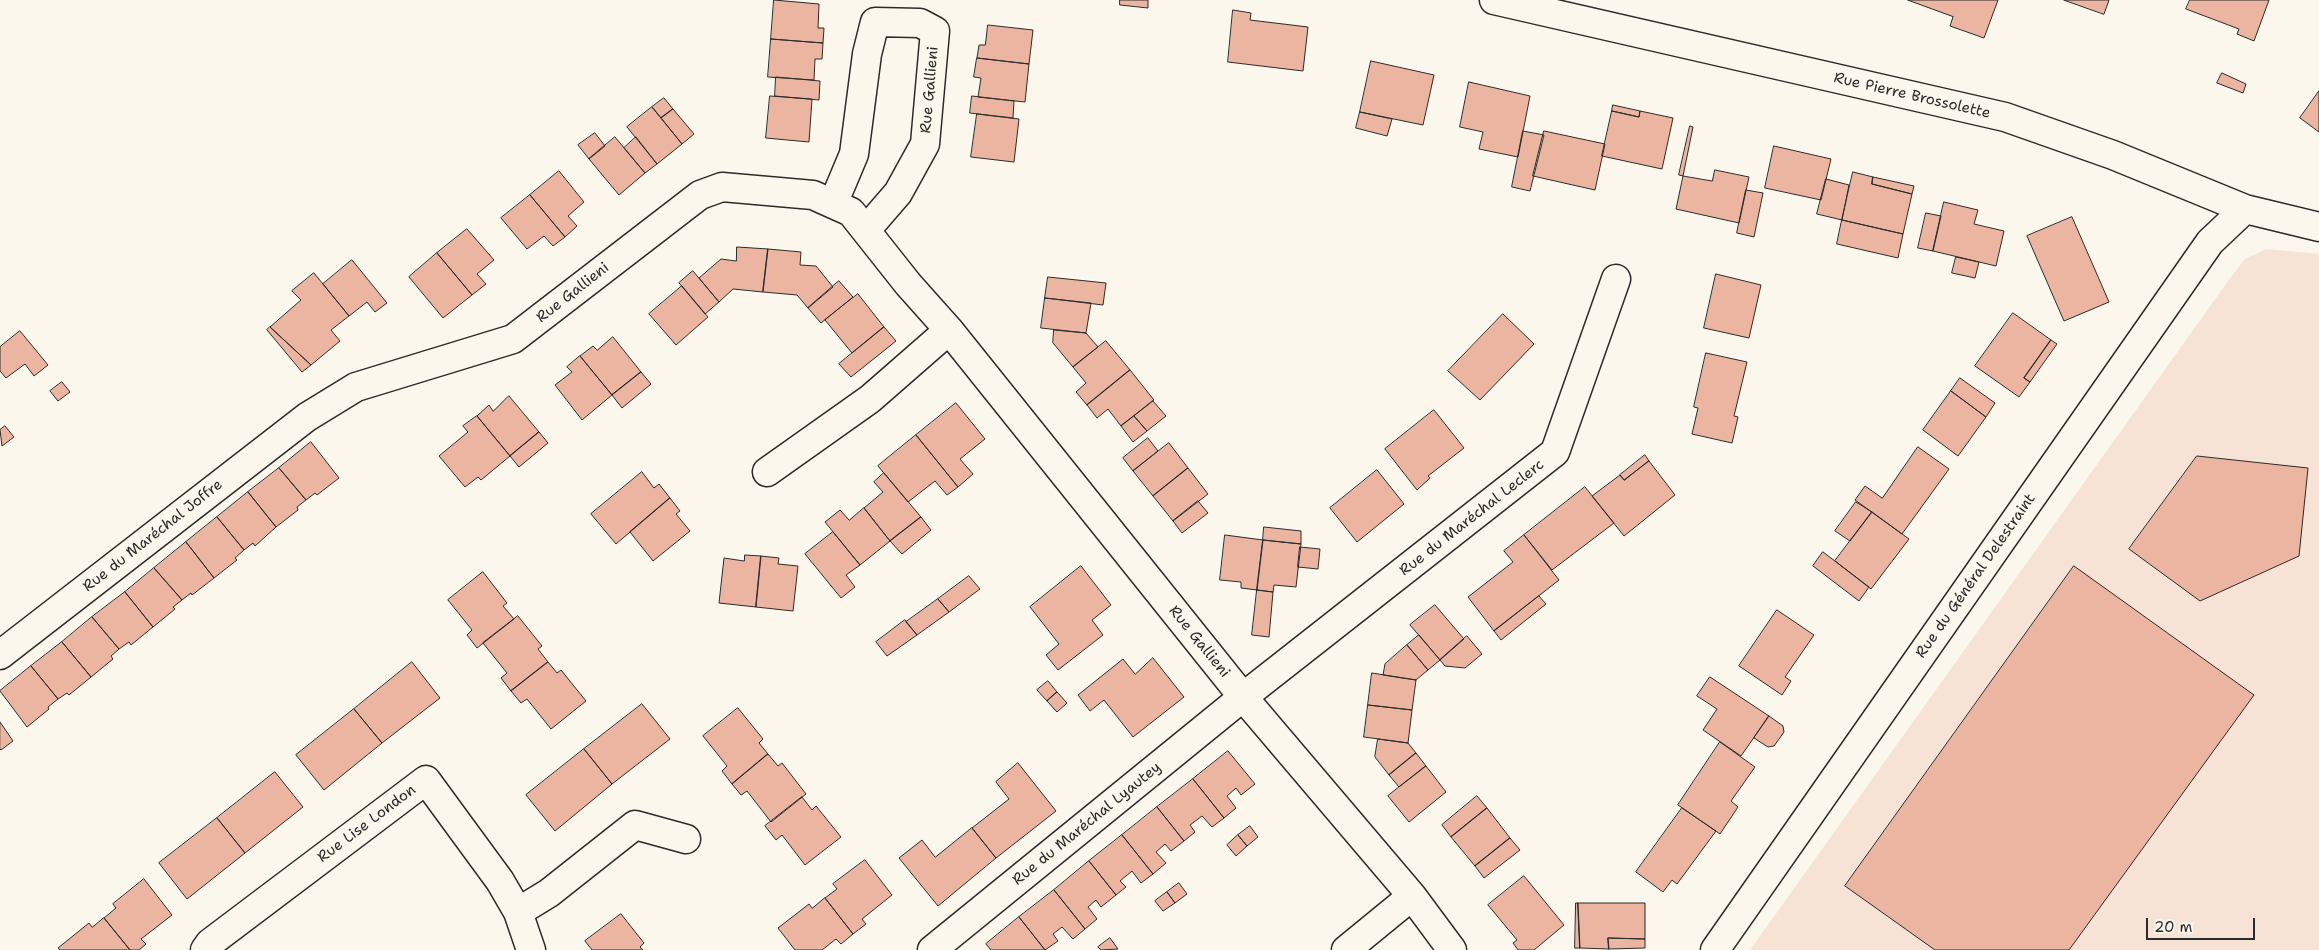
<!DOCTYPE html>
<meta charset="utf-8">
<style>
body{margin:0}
#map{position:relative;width:2319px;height:950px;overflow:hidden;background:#fbf7ec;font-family:"Shantell Sans",sans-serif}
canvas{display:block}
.scale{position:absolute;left:2146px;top:918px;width:109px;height:22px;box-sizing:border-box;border:2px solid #2b2b2b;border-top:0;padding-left:6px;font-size:15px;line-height:18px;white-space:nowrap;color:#2b2b2b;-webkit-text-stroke:4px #fbf7ec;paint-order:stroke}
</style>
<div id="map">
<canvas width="2319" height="950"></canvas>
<div class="scale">20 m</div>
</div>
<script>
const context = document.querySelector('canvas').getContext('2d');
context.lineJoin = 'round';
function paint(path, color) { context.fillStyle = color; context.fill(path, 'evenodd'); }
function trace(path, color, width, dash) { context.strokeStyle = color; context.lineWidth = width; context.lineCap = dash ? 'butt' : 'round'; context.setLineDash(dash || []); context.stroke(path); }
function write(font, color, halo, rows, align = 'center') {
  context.font = font + ' "Shantell Sans",sans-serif'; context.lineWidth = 4; context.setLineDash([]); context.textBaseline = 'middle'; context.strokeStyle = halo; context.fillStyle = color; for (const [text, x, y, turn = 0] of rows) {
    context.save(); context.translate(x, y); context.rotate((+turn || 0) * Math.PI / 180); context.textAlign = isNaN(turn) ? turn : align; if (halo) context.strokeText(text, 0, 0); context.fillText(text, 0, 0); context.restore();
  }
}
const built = new Path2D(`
 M 2266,249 L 2319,254 L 2319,950 L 1750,950 L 2231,277 L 2245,259 Z`);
const building = new Path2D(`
 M 774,0 L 819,4 L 818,28 L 824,28 L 823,43 L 771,39 Z
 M 1120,0 L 1148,0 L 1148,8 L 1120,5 Z
 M 1908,0 L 1998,0 L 1984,38 L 1950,26 L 1953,17 Z
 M 2064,0 L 2109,0 L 2104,14 Z
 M 2190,0 L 2269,0 L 2254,41 L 2237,34 L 2239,29 L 2186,9 Z
 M 1233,10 L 1251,13 L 1250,20 L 1308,27 L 1303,71 L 1228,62 Z
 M 988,25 L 1033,30 L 1029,64 L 977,58 L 979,45 L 985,45 Z
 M 771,39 L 823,43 L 822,59 L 815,59 L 814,80 L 768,77 Z
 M 977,58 L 1029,64 L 1025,102 L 978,97 L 981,78 L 974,77 Z
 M 1371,61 L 1434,75 L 1423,125 L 1360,112 Z
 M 2222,73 L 2246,84 L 2243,93 L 2217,83 Z
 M 776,77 L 820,81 L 819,100 L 775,96 Z
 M 1469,82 L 1530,96 L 1518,157 L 1479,149 L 1483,132 L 1460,127 Z
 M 2319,91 L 2319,132 L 2300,118 Z
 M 770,96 L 812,99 L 809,142 L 766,138 Z
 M 972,96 L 1014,101 L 1013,118 L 970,113 Z
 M 664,98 L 673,109 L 661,118 L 652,107 Z
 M 1613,105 L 1640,111 L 1639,117 L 1612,111 Z
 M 652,107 L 682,144 L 657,164 L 627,127 Z
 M 673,109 L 694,134 L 682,144 L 661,118 Z
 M 1612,111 L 1639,117 L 1640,111 L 1673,118 L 1662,169 L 1602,156 Z
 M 1360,112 L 1392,119 L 1387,136 L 1356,128 Z
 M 977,114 L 1019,119 L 1014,162 L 971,157 Z
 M 1690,126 L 1693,127 L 1683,176 L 1679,175 Z
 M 1523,131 L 1544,135 L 1530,191 L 1512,187 Z
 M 1544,131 L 1605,144 L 1595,190 L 1533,176 Z
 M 595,133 L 605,146 L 589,159 L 578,145 Z
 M 615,137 L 645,173 L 619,195 L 589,159 Z
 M 636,137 L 657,164 L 645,173 L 624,148 Z
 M 1774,146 L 1831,159 L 1821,200 L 1765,188 Z
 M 1715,170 L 1749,177 L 1739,223 L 1676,209 L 1683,176 L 1712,181 Z
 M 559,171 L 584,202 L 568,216 L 577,226 L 565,237 L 530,195 Z
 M 1853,172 L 1873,177 L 1872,184 L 1912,194 L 1903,234 L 1842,220 Z
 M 1873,177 L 1914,186 L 1912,194 L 1872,184 Z
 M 1826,179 L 1849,185 L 1842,220 L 1817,214 Z
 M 1746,190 L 1763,193 L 1754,237 L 1737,233 Z
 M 530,195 L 565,237 L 553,246 L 544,236 L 527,249 L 501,218 Z
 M 1944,202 L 1978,210 L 1974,224 L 2004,231 L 1996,266 L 1933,251 Z
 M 1926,213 L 1941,216 L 1933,251 L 1918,248 Z
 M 2072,217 L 2109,302 L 2064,321 L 2027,236 Z
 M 1842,220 L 1903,234 L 1898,258 L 1837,244 Z
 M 467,229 L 494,260 L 477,274 L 486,284 L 472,295 L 437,253 Z
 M 737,247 L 768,249 L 763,292 L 733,289 L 719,302 L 699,278 L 721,259 L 736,261 Z
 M 768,249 L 801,252 L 800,265 L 816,266 L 833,287 L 808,308 L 797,295 L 763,292 Z
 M 437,253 L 472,295 L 443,318 L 409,277 Z
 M 1956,257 L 1979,262 L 1975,278 L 1952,273 Z
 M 352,260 L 387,303 L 375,312 L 367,302 L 349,316 L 323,284 Z
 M 693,271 L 719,302 L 705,314 L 679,283 Z
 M 314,273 L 349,316 L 331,330 L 340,341 L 311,365 L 270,327 L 301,300 L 292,291 Z
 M 1716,274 L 1761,285 L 1749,338 L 1704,328 Z
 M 1048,277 L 1106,283 L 1103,305 L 1045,298 Z
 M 839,281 L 853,297 L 821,323 L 808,308 Z
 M 682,286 L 708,317 L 676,345 L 649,314 Z
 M 858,294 L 884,327 L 852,353 L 825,320 Z
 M 1045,298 L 1091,303 L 1086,333 L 1041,328 Z
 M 2013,313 L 2051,340 L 2024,378 L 2030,382 L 2019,397 L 1975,366 Z
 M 1503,314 L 1534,344 L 1480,400 L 1448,371 Z
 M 270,327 L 311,365 L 302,372 L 267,330 Z
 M 884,327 L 896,341 L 851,377 L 839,364 Z
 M 1054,330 L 1086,333 L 1098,347 L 1073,367 L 1053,343 Z
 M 20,331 L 48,365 L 34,376 L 25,364 L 6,378 L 0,371 L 0,347 Z
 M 613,337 L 641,372 L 612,395 L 580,356 L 593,346 L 597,350 Z
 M 2051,340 L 2057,344 L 2030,382 L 2024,378 Z
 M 1106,341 L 1130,370 L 1087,405 L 1076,392 L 1086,383 L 1073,367 Z
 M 1706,353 L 1747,362 L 1734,416 L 1738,417 L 1732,443 L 1692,434 L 1698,408 L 1694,407 Z
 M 580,356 L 612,395 L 582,420 L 555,385 L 572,372 L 567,367 Z
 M 1130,370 L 1154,400 L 1121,426 L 1108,409 L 1097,418 L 1087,405 Z
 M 641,372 L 651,384 L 622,408 L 612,395 Z
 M 1960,378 L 1995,403 L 1986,417 L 1951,391 Z
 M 62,382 L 70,392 L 58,401 L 50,391 Z
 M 1951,391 L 1986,417 L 1958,456 L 1923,430 Z
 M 509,396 L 539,432 L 510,456 L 477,416 L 489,405 L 493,411 Z
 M 1153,401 L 1166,416 L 1147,431 L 1134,416 Z
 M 956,403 L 985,439 L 960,459 L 973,474 L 958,487 L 916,435 Z
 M 1434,410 L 1464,448 L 1428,476 L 1430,478 L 1417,490 L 1385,449 Z
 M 477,416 L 510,456 L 481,480 L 478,477 L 465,487 L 439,456 L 468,432 L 463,426 Z
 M 1134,416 L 1147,431 L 1133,442 L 1121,426 Z
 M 5,426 L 14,437 L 2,446 L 0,430 Z
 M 539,432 L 548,443 L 519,467 L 510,456 Z
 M 916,435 L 958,487 L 947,495 L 935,481 L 908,502 L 878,466 Z
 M 1148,438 L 1158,451 L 1133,471 L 1123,458 Z
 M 311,442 L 339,478 L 317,495 L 315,493 L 306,500 L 279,468 Z
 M 1169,443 L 1188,468 L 1153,496 L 1133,471 Z
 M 1918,447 L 1949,469 L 1902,534 L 1855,500 L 1865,486 L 1882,498 Z
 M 1645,455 L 1649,461 L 1624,480 L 1620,475 Z
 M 2197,456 L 2308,468 L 2299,556 L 2200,601 L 2129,549 Z
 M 1649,461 L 1675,495 L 1624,536 L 1592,496 L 1620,475 L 1624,480 Z
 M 279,468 L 306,500 L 297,507 L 298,510 L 276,527 L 248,492 Z
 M 1188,468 L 1208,494 L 1173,521 L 1153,496 Z
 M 1377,470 L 1404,504 L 1357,542 L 1330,508 Z
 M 642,472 L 654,488 L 659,484 L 670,498 L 616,544 L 591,514 Z
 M 884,473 L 921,517 L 890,541 L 864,508 L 883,492 L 874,482 Z
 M 1585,487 L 1614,523 L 1552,570 L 1524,535 Z
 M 248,492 L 276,527 L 255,546 L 253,543 L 244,550 L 217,517 Z
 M 670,498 L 680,511 L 676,514 L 690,531 L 653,561 L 630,532 Z
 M 1198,501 L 1208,513 L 1182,533 L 1173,521 Z
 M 1856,502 L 1872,512 L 1850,541 L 1835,531 Z
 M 864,508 L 890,541 L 860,565 L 825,522 L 840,510 L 849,520 Z
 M 1872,512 L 1909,539 L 1871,589 L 1835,561 Z
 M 217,517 L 244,550 L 235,558 L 237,560 L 214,578 L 186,542 Z
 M 921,517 L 931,530 L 902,554 L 890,541 Z
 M 1264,527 L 1301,531 L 1301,544 L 1263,540 Z
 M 833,532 L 860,565 L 846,575 L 855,587 L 841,598 L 805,554 Z
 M 1225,535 L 1263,540 L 1257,590 L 1241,588 L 1241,582 L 1220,580 Z
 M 1524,535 L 1559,580 L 1494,631 L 1468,597 L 1513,562 L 1504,551 Z
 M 1263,540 L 1301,544 L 1296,587 L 1274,585 L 1273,592 L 1257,590 Z
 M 186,542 L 214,578 L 192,595 L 191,593 L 182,600 L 154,568 Z
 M 1300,547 L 1320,549 L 1318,569 L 1298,567 Z
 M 1823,552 L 1869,587 L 1859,601 L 1813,566 Z
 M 745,555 L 761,556 L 756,607 L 719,603 L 724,558 L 744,561 Z
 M 761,556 L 779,558 L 778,564 L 798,566 L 793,611 L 756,607 Z
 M 1081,566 L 1111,605 L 1092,620 L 1103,635 L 1058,670 L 1046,655 L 1059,644 L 1030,607 Z
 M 2074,566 L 2254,695 L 2069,950 L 1935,950 L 1845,886 Z
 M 154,568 L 182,600 L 173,607 L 175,609 L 153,627 L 125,592 Z
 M 483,572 L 507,603 L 503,606 L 514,619 L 477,648 L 467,635 L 472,630 L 448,600 Z
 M 969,576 L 980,589 L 949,612 L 938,599 Z
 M 1257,590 L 1273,592 L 1269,637 L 1252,635 Z
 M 125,592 L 153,627 L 131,645 L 129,642 L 119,649 L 92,617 Z
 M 1539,596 L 1546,604 L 1501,640 L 1494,631 Z
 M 938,599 L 949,612 L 917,635 L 906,622 Z
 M 1435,605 L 1464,639 L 1440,660 L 1410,625 Z
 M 1777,610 L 1814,635 L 1785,677 L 1791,681 L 1782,695 L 1739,666 Z
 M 518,616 L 542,646 L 538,649 L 548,662 L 511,691 L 501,678 L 507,673 L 483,643 Z
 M 92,617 L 119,649 L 111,656 L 113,659 L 91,677 L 62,642 Z
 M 905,620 L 917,635 L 887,656 L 876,642 Z
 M 1419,635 L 1440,660 L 1428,670 L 1407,645 Z
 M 1467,636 L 1482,654 L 1465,668 L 1445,666 L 1440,660 Z
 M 62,642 L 91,677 L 69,695 L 67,693 L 58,699 L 31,666 Z
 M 1407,645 L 1428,670 L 1416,680 L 1383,675 L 1385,664 Z
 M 1153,658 L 1184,697 L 1133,737 L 1104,700 L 1090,711 L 1078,695 L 1123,659 L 1135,674 Z
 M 412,662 L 440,698 L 382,743 L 354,709 Z
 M 548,662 L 557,673 L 561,670 L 586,701 L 551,729 L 527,699 L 521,703 L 511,691 Z
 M 31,666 L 58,699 L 48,707 L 49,709 L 27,727 L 0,691 Z
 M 1372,673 L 1416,680 L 1412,710 L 1368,705 Z
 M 1710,677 L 1769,716 L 1741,756 L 1703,730 L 1717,709 L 1697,696 Z
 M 1048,681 L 1057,692 L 1047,701 L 1037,690 Z
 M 1057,692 L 1067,703 L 1057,712 L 1047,701 Z
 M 642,704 L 670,739 L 612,784 L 584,749 Z
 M 1368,705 L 1412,710 L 1408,743 L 1364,737 Z
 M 738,708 L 763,739 L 759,743 L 768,754 L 732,784 L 722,771 L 727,766 L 703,736 Z
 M 354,709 L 382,743 L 324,790 L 296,755 Z
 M 1769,716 L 1783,726 L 1784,732 L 1774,746 L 1768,747 L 1754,738 Z
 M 0,722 L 13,741 L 1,750 L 0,749 Z
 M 1378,739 L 1408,743 L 1416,753 L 1389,775 L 1375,757 Z
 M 1720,742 L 1755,767 L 1731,801 L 1738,807 L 1720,834 L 1678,805 Z
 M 584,749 L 612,784 L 555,831 L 526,795 Z
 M 1228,751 L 1255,784 L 1241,795 L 1236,788 L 1227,796 L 1236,808 L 1224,818 L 1193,779 Z
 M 1416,753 L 1426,766 L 1399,787 L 1389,775 Z
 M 768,754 L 778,766 L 782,763 L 806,794 L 771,822 L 747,791 L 741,795 L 732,784 Z
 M 1018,763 L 1056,811 L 996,858 L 972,828 L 1009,799 L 996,782 Z
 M 1426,766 L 1446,792 L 1409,822 L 1388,796 Z
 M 275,772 L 303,807 L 245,853 L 217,818 Z
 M 1193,779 L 1224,818 L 1212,827 L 1202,816 L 1190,825 L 1195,832 L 1184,841 L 1157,807 Z
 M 1477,796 L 1487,808 L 1451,837 L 1442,825 Z
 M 802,797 L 812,810 L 816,806 L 841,837 L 805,865 L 782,835 L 776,840 L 765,826 Z
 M 1157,807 L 1184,841 L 1171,851 L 1165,844 L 1156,852 L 1166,863 L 1153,874 L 1122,835 Z
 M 1487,808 L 1510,838 L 1475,866 L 1451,837 Z
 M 1682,808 L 1716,831 L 1677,884 L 1672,880 L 1663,892 L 1636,872 Z
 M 217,818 L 245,853 L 187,899 L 159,863 Z
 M 1250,826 L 1258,837 L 1247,846 L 1238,835 Z
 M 972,828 L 996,858 L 938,906 L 899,858 L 922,840 L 935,857 Z
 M 1122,835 L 1153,874 L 1141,883 L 1132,871 L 1120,881 L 1126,887 L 1116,895 L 1089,861 Z
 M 1238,835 L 1247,846 L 1236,856 L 1227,845 Z
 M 1510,838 L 1520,850 L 1484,878 L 1475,866 Z
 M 865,860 L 892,895 L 862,919 L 866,924 L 853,934 L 825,898 L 837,889 L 833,884 Z
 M 1089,861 L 1116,895 L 1101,907 L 1096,900 L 1088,907 L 1097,919 L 1085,929 L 1054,890 Z
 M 1524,876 L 1564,925 L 1534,950 L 1518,950 L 1513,943 L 1517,940 L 1488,905 Z
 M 144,879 L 172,915 L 141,939 L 146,944 L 139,950 L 130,950 L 104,918 L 116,908 L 113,904 Z
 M 1179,883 L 1187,894 L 1175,903 L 1167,892 Z
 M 1054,890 L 1085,929 L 1073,939 L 1062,927 L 1053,934 L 1058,941 L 1045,950 L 1019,917 Z
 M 1167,892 L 1175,903 L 1163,911 L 1155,901 Z
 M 825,898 L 853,934 L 841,944 L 836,939 L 822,950 L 795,950 L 778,928 L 809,904 L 812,908 Z
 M 1576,903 L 1578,903 L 1580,948 L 1575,948 Z
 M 1578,903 L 1645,903 L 1645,939 L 1608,938 L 1609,949 L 1580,948 Z
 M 621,914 L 644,943 L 640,947 L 643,950 L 592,950 L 585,941 Z
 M 1019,917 L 1045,950 L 991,950 L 986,944 Z
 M 104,918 L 130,950 L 60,950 L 58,948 L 89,923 L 92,927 Z
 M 1110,938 L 1118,949 L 1101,950 L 1098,947 Z
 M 1608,938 L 1645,939 L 1645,948 L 1609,949 Z`);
const minor = new Path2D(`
 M 1494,0 L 2005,117 L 2113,155 L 2245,209 L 2319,227
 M 833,204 L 854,154 L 867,54 L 875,22 L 920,23 L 935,31 L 925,144 L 898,193 L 866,230
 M 767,472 L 870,399 L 949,330
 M 0,655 L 307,417 L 356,387 L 513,339 L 700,195 L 722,187 L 813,195 L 851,212 L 908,284 L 949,330 L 1243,697 L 1412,896 L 1452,950
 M 518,912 L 549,893 L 635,825 L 686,839
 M 205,950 L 210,943 L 426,780 L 500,881 L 518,912 L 531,950
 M 932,950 L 1243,697 L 1555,452 L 1616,279
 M 1346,950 L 1412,896
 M 1715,950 L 2210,242 L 2245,209`);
const streetNames = [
 ["Rue Gallieni",930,90,-85],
 ["Rue Pierre Brossolette",1912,96,13],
 ["Rue Gallieni",573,293,-38],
 ["Rue du Maréchal Leclerc",1472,518,-38],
 ["Rue du Maréchal Joffre",153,536,-38],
 ["Rue du Général Delestraint",1976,576,-55],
 ["Rue Gallieni",1199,642,51],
 ["Rue Lise London",367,824,-37],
 ["Rue du Maréchal Lyautey",1087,824,-39]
];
paint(built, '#f6e3d6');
paint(building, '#ecb5a1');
trace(building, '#2b2b2b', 1);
trace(minor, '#2b2b2b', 31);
trace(minor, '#fbf7ec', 28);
write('15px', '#2b2b2b', '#fbf7ec', streetNames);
</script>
